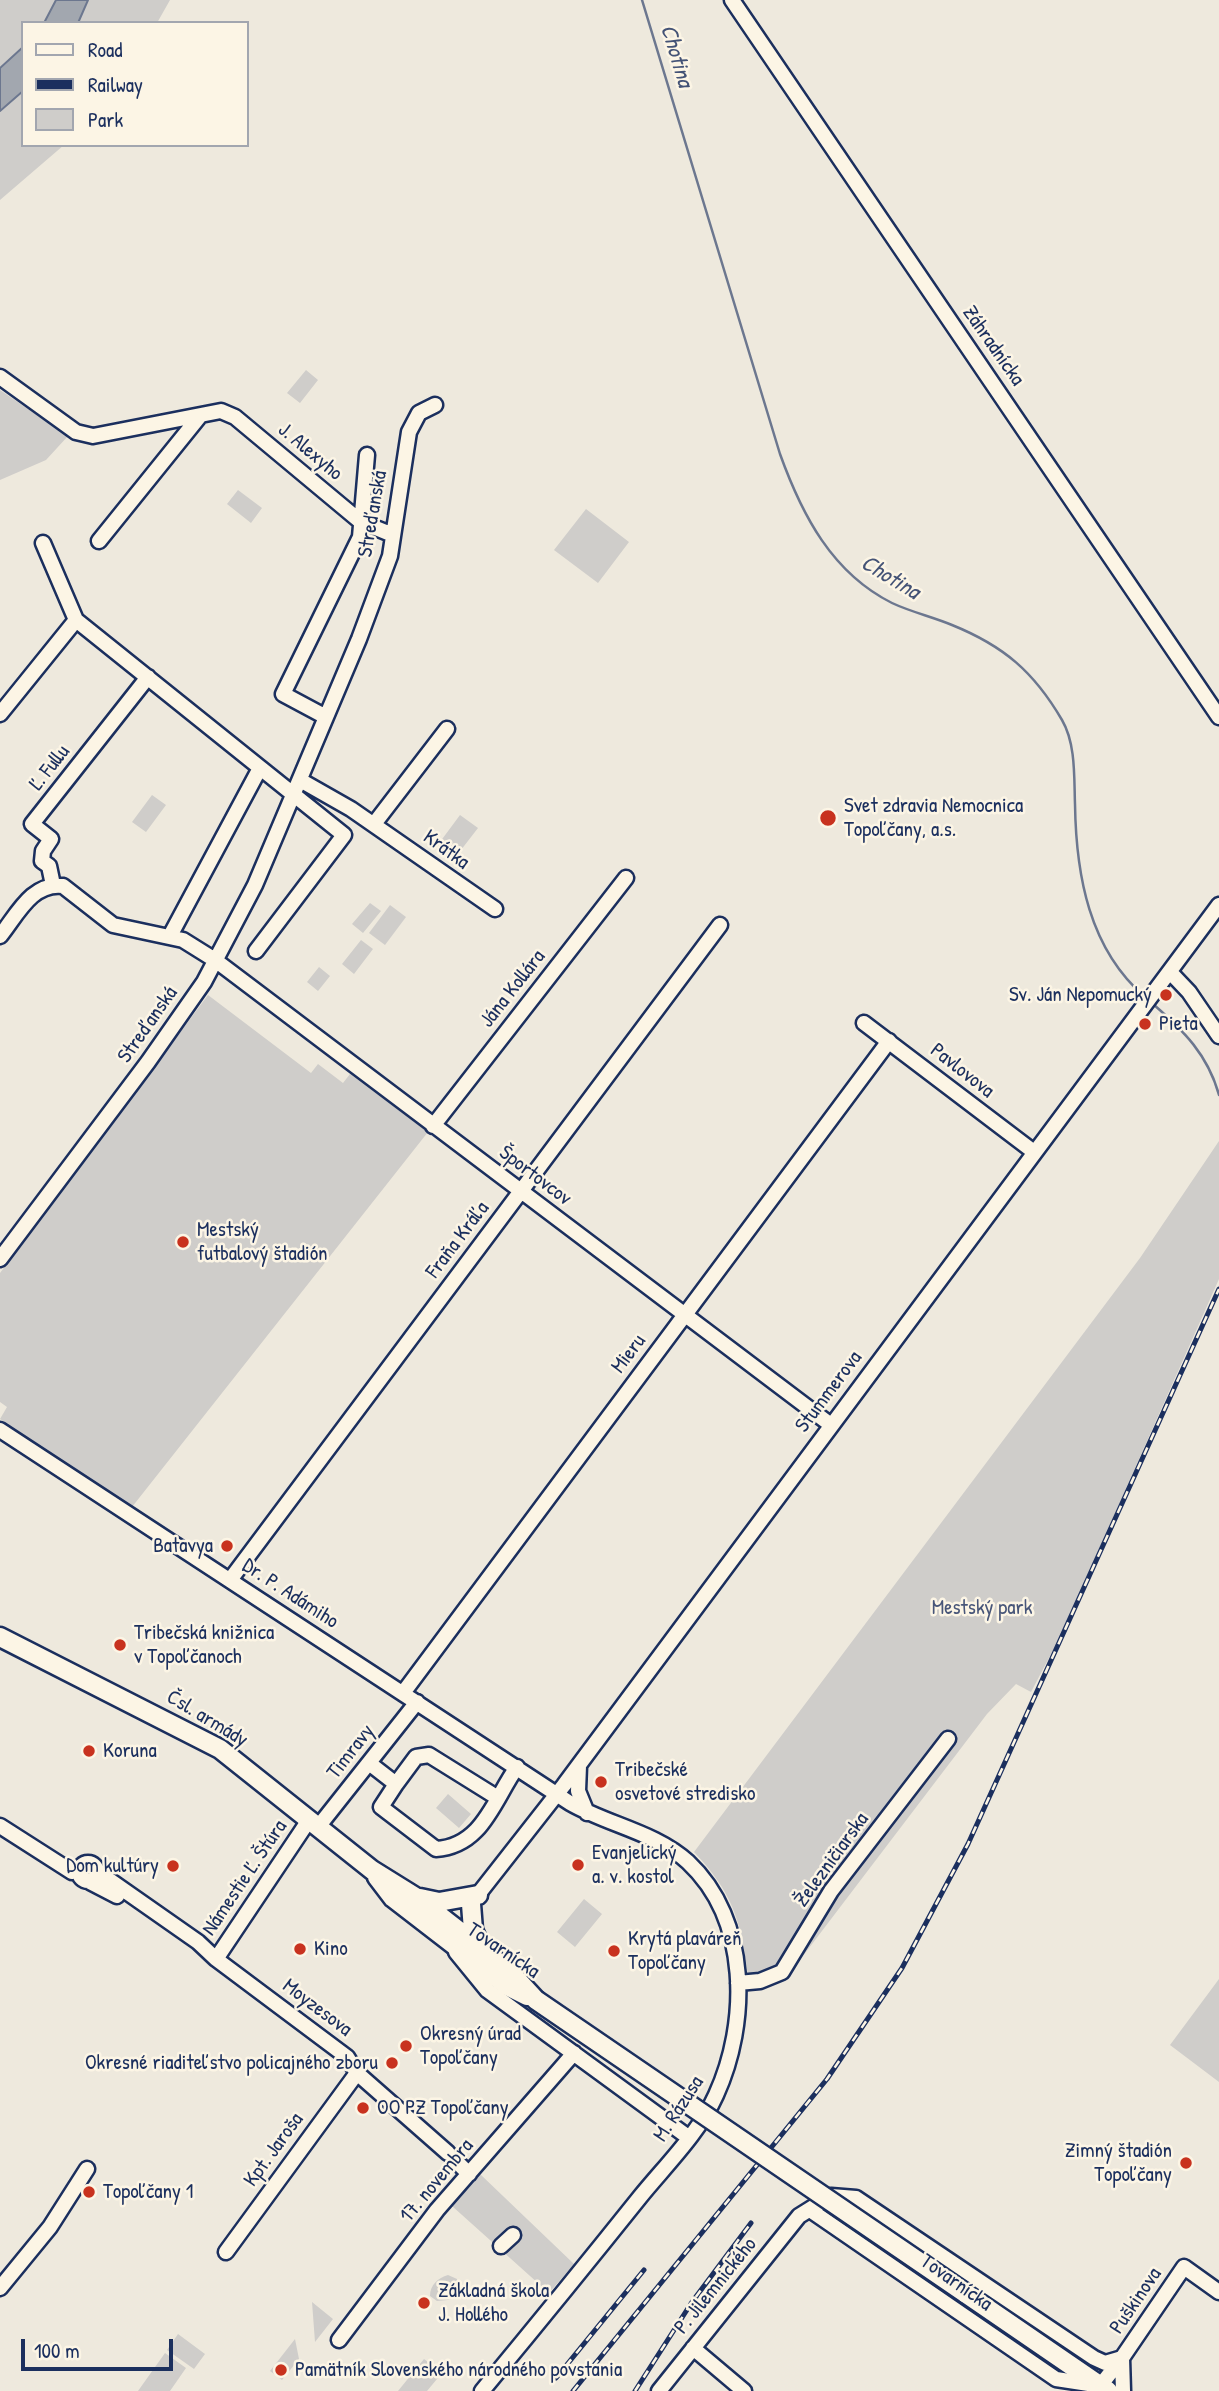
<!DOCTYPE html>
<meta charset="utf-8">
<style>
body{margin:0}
#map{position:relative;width:1219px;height:2391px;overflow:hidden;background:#eee9dd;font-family:"Patrick Hand",sans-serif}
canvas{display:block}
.legend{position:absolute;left:21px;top:21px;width:228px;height:126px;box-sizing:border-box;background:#fcf5e5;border:2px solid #a2a6af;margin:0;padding:9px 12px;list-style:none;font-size:21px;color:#1b2f5e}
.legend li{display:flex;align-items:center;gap:14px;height:35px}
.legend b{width:35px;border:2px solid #a2a6af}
.scale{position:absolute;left:21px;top:2339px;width:152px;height:32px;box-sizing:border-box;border:4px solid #1b2f5e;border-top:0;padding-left:9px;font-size:21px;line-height:24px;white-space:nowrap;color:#1b2f5e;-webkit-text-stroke:5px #fcf5e5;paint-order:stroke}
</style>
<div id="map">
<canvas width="1219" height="2391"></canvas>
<ul class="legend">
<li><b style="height:9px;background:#fcf5e5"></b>Road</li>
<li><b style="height:9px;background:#1b2f5e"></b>Railway</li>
<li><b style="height:19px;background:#cfcdca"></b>Park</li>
</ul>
<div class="scale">100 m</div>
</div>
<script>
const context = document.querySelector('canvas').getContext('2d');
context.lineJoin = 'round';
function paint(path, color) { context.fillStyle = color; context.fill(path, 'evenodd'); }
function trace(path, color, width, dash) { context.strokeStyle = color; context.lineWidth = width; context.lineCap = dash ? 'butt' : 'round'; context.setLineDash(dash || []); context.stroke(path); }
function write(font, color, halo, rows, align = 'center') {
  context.font = font + ' "Patrick Hand",sans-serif'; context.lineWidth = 5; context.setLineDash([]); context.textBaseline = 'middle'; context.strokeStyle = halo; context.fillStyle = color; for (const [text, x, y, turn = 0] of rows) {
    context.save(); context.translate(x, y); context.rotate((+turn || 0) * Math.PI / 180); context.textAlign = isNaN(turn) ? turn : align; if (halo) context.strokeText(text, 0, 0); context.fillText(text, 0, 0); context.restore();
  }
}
const green = new Path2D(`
 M 0,0 L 170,0 L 157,23 L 23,23 L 23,145 L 64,145 L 0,200 Z
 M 306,370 L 318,380 L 300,403 L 287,393 Z
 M 0,390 L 68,436 L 46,460 L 0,480 Z
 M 238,490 L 262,508 L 251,523 L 227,504 Z
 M 586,509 L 629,542 L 598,583 L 554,550 Z
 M 152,795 L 166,805 L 146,832 L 132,822 Z
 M 460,815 L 478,828 L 454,859 L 437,846 Z
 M 370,903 L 381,911 L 363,933 L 352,924 Z
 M 390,905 L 406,917 L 385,945 L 369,933 Z
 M 361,940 L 373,949 L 354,974 L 342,964 Z
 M 319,967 L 330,976 L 318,991 L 307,982 Z
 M 208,995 L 311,1073 L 318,1064 L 343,1083 L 350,1074 L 428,1132 L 132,1507 L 0,1419 L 7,1407 L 0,1402 L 0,1273 Z
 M 1219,1141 L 1219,1279 L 1060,1637 L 1031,1692 L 1016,1684 L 987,1714 L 790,1973 L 748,1976 C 741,1921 733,1893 694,1852 L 1140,1258 Z
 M 448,1794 L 471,1814 L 459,1828 L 436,1808 Z
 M 584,1899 L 602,1914 L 575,1947 L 557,1932 Z
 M 1219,1979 L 1219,2082 L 1170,2045 Z
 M 480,2174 L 574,2264 L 549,2293 L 452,2206 Z
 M 448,2275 L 457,2279 L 458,2289 L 448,2300 L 437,2301 L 430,2296 C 430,2285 438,2278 448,2275 Z
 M 312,2302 L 333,2319 L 315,2342 Z
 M 178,2334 L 205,2354 L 194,2369 L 167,2350 Z
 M 295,2339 L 299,2359 L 282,2380 L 270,2371 Z
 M 165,2353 L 186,2368 L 170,2391 L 138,2391 Z
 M 424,2359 L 442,2373 L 427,2391 L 398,2391 Z`);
const water = new Path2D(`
 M 56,0 L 88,0 L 78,23 L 44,23 Z
 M 23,47 L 23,91 L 0,111 L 0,68 Z`);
const stream = new Path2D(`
 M 642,0 L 780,454 C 802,515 832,573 892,603 C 911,612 933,617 952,625 C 1004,646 1034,672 1062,720 C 1076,744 1074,778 1075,804 C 1076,875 1089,949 1145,997
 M 1153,1004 C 1184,1031 1208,1055 1219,1095`);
const minor = new Path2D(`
 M 732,0 L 1219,717
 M 0,377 L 76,432 L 93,436 L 221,411 L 235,417 L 361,522 L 393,535
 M 99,541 L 199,417
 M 43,543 L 76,620
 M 0,714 L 76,620 L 344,835 L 256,951
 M 326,717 L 283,694 L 360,537 L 367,455
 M 300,780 L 351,809 L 495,909
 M 374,824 L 447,729
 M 53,885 L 49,866 L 42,861 L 43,851 L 51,839 L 32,824 L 148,677
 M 0,936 C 17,915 32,882 63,886 L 113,925 L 183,940 L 215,960 L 831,1425
 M 170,936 L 260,768
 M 1170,972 L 1189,992 L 1219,1036
 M 864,1023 L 1034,1152
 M 433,1126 L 626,878
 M 0,1259 L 148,1062 L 204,982 L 255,885 L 359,639 L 390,556 L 409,432 L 419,413 L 435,405
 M 0,1430 L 570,1803 C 608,1825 655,1832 688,1862 C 750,1920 749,2023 716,2095 C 699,2133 666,2165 640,2197 C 588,2262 535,2327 482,2391
 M 230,1580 L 720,925
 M 403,1693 L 889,1041
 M 369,1763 L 396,1784 L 381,1807 L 436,1849 C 483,1846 494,1799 517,1767
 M 579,1766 L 578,1791 L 587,1813
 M 396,1784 L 416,1757 L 429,1755 L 498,1798
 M 0,1826 L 72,1872
 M 318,1827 L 417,1702
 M79 1872a9 9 0 1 1 18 0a9 9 0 1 1-18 0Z
 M 98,1872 L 198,1942 L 216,1959 L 347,2057 L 357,2073 L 448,2153
 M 90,1882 L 117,1896
 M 473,1901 L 564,1785 L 1219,905
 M 456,1952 L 487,1990 L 688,2137
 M 216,1959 L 309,1820
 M 738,1983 L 760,1981 L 782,1972 L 831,1891 L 948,1739
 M 455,2160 L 469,2174
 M 810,2210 L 1056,2379 L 1101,2386
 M 501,2246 L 513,2235
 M 226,2252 L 357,2073
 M 0,2288 L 50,2227 L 87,2169
 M 339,2340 L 437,2210 L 574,2053
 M 693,2348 L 744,2391
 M 1122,2358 L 1123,2391
 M 659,2391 L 799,2216 L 831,2196 L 856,2198 L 1094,2358 L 1105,2363 L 1122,2358
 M 1096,2391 L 1122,2358 L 1184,2267 L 1219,2292`);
const major = new Path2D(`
 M 0,1637 L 220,1749 L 372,1870 L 417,1898 L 481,1948 L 513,1975 L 536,2000
 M 377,1877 L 393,1898 L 507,1986 L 527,1996
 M 420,1898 L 439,1902 L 478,1895
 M 471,1904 L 473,1930 L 481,1948
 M 965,2293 L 1108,2391`);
const rail = new Path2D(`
 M 556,2378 L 644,2270
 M 573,2391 L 827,2079 L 902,1968 L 968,1844 L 1219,1289
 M 635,2391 L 692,2302 L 751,2223`);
const majorBridge = new Path2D(`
 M 536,2000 L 965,2293`);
const markers = [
 [828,818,9,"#c8321e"],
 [1166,995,7,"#c8321e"],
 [1145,1024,7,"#c8321e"],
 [183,1242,7,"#c8321e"],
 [227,1546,7,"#c8321e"],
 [120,1645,7,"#c8321e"],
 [89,1751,7,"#c8321e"],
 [601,1782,7,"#c8321e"],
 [578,1865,7,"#c8321e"],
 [173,1866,7,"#c8321e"],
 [300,1949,7,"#c8321e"],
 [614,1951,7,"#c8321e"],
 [406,2046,7,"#c8321e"],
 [392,2063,7,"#c8321e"],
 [363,2108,7,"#c8321e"],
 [1186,2163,7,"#c8321e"],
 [89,2192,7,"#c8321e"],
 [424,2303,7,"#c8321e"],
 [281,2370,7,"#c8321e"]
];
const streetNames = [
 ["Záhradnícka",993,346,55],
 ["J. Alexyho",310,452,40],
 ["Streďanská",373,514,-80],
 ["Ľ. Fullu",50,768,-52],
 ["Krátka",446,850,36],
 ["Jána Kollára",513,989,-52],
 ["Streďanská",148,1025,-55],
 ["Pavlovova",962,1071,38],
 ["Športovcov",535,1176,37],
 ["Fraňa Kráľa",458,1240,-53],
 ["Mieru",629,1354,-53],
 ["Stummerova",829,1392,-53],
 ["Dr. P. Adámiho",290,1594,33],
 ["Čsl. armády",207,1719,31],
 ["Timravy",351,1752,-52],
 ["Železničiarska",832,1860,-54],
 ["Námestie Ľ. Štúra",245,1878,-56],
 ["Tovarnícka",503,1951,34],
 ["Moyzesova",317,2008,37],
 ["M. Rázusa",679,2109,-57],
 ["Kpt. Jaroša",274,2150,-54],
 ["17. novembra",437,2181,-50],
 ["Tovarnícka",956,2283,35],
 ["P. Jilemnického",716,2286,-51],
 ["Puškinova",1136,2301,-56]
];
const poiNames = [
 ["Svet zdravia Nemocnica",844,806],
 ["Topoľčany, a.s.",844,830],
 ["Sv. Ján Nepomucký",1152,995,"right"],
 ["Pieta",1159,1024],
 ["Mestský",197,1230],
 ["futbalový štadión",197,1254],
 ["Batavya",213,1546,"right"],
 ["Tribečská knižnica",134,1633],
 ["v Topoľčanoch",134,1657],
 ["Koruna",103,1751],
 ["Tribečské",615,1770],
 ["osvetové stredisko",615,1794],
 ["Evanjelický",592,1853],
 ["a. v. kostol",592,1877],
 ["Dom kultúry",159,1866,"right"],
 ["Krytá plaváreň",628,1939],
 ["Topoľčany",628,1963],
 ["Kino",314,1949],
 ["Okresný úrad",420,2034],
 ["Topoľčany",420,2058],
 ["Okresné riaditeľstvo policajného zboru",378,2063,"right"],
 ["OO PZ Topoľčany",377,2108],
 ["Zimný štadión",1172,2151,"right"],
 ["Topoľčany",1172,2175,"right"],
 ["Topoľčany 1",103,2192],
 ["Základná škola",438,2291],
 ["J. Hollého",438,2315],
 ["Pamätník Slovenského národného povstania",295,2370]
];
const parkNames = [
 ["Mestský park",982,1608]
];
const waterNames = [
 ["Chotina",676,56,73],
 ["Chotina",890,578,31]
];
paint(green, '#cfcdca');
paint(water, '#a2a7af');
trace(water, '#6c778f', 2);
trace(stream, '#6c778f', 2.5);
trace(minor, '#1b2f5e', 19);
trace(major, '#1b2f5e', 23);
trace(minor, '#fcf5e5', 14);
trace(major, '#fcf5e5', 18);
trace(rail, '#1b2f5e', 5);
trace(rail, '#fcf5e5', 2.5, [8]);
trace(majorBridge, '#1b2f5e', 23, []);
trace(majorBridge, '#fcf5e5', 18);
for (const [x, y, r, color] of markers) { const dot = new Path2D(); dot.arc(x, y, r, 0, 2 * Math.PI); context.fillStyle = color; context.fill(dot); trace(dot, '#fcf5e5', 2.5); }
write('21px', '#1b2f5e', '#fcf5e5', streetNames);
write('21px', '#1b2f5e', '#fcf5e5', poiNames, 'left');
write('21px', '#485679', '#fcf5e5', parkNames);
write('italic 23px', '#445376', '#fcf5e5', waterNames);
</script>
